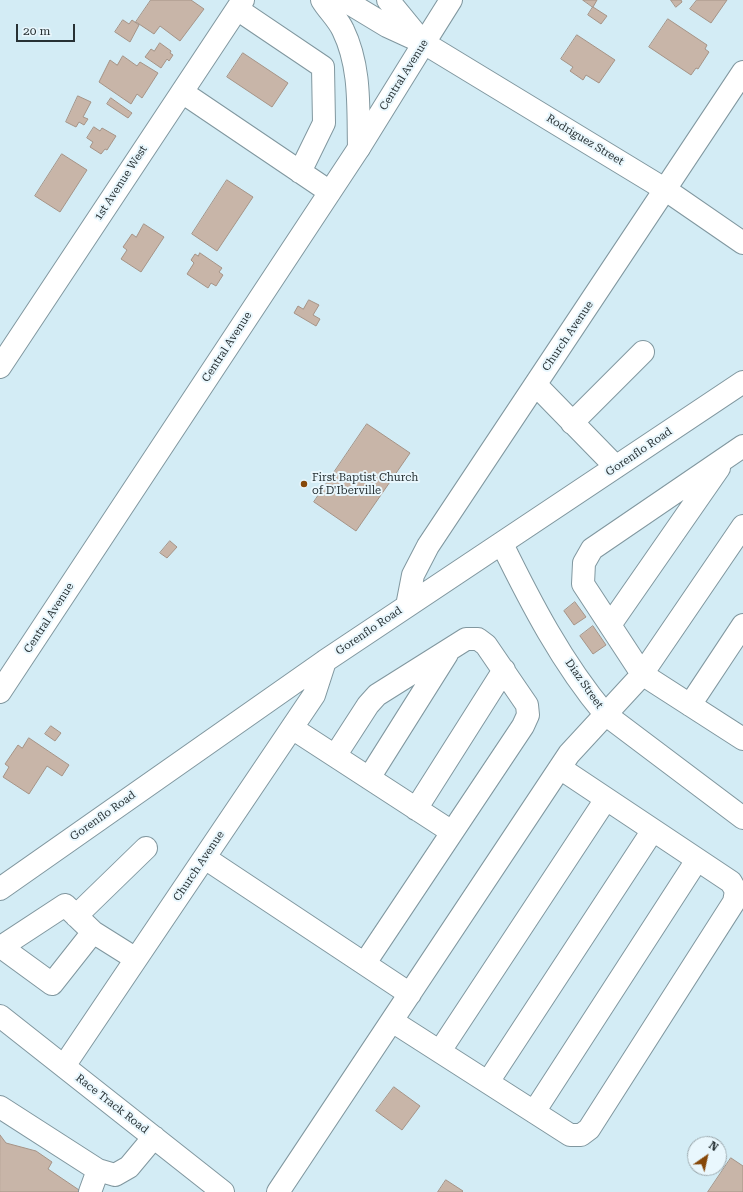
<!DOCTYPE html>
<style>
body{margin:0}
#map{position:relative;width:743px;height:1192px;overflow:hidden;background:#d3ecf5;font-family:"Roboto Serif",serif}
canvas{display:block}
.north{position:absolute;left:687px;top:1136px;width:40px;height:40px;box-sizing:border-box;background:#e9f7fd;border:1px solid #9ba8ad;border-radius:50%;rotate:34deg;font-size:11px;font-weight:700;line-height:16px;text-align:center;color:#273134}
.north::after{content:'';display:block;margin:auto;width:14px;height:18px;background:#864809;clip-path:polygon(50% 0,100% 100%,50% 72%,0 100%)}
.scale{position:absolute;left:16px;top:24px;width:59px;height:18px;box-sizing:border-box;border:2px solid #273134;border-top:0;padding-left:5px;font-size:12px;line-height:14px;white-space:nowrap;color:#273134;-webkit-text-stroke:3px #e9f7fd;paint-order:stroke}
</style>
<div id="map">
<canvas width="743" height="1192"></canvas>
<div class="north">N</div>
<div class="scale">20 m</div>
</div>
<script>
const context = document.querySelector('canvas').getContext('2d');
context.lineJoin = 'round';
function paint(path, color) { context.fillStyle = color; context.fill(path, 'evenodd'); }
function trace(path, color, width, dash) { context.strokeStyle = color; context.lineWidth = width; context.lineCap = dash ? 'butt' : 'round'; context.setLineDash(dash || []); context.stroke(path); }
function write(font, color, halo, rows, align = 'center') {
  context.font = font + ' "Roboto Serif",serif'; context.lineWidth = 4; context.setLineDash([]); context.textBaseline = 'middle'; context.strokeStyle = halo; context.fillStyle = color; for (const [text, x, y, turn = 0] of rows) {
    context.save(); context.translate(x, y); context.rotate((+turn || 0) * Math.PI / 180); context.textAlign = isNaN(turn) ? turn : align; if (halo) context.strokeText(text, 0, 0); context.fillText(text, 0, 0); context.restore();
  }
}
const building = new Path2D(`
 M 151,0 L 191,0 L 204,9 L 180,41 L 160,26 L 154,34 L 136,22 Z
 M 583,0 L 597,0 L 593,7 Z
 M 671,0 L 681,0 L 682,2 L 676,7 Z
 M 697,0 L 727,0 L 711,23 L 690,9 Z
 M 593,7 L 607,16 L 601,24 L 588,15 Z
 M 668,19 L 707,45 L 705,49 L 709,52 L 698,69 L 696,68 L 691,75 L 649,47 Z
 M 123,20 L 129,24 L 132,20 L 139,25 L 130,42 L 115,32 Z
 M 577,35 L 615,60 L 599,83 L 586,75 L 583,80 L 570,71 L 573,67 L 561,59 Z
 M 160,43 L 171,51 L 170,53 L 173,55 L 169,61 L 167,59 L 161,68 L 145,57 L 151,49 L 154,51 Z
 M 243,53 L 288,83 L 272,107 L 227,77 Z
 M 123,56 L 137,66 L 140,62 L 158,73 L 142,98 L 137,94 L 131,104 L 99,82 L 110,60 L 117,65 Z
 M 78,96 L 91,102 L 83,117 L 88,119 L 84,125 L 79,122 L 76,127 L 66,122 Z
 M 111,98 L 132,113 L 128,118 L 107,104 Z
 M 94,127 L 100,131 L 102,128 L 116,136 L 107,150 L 105,149 L 101,154 L 90,147 L 93,142 L 87,138 Z
 M 62,154 L 87,170 L 60,212 L 35,196 Z
 M 227,180 L 253,197 L 217,251 L 192,234 Z
 M 144,224 L 164,237 L 141,272 L 121,259 L 127,250 L 123,247 L 132,234 L 136,237 Z
 M 200,253 L 222,268 L 219,272 L 223,275 L 216,286 L 211,283 L 208,288 L 187,274 L 194,263 L 191,260 L 195,254 L 198,256 Z
 M 309,300 L 319,305 L 313,315 L 320,319 L 316,326 L 294,313 L 298,306 L 303,309 Z
 M 367,424 L 410,453 L 356,531 L 314,502 Z
 M 170,541 L 177,547 L 167,558 L 160,553 Z
 M 575,602 L 586,617 L 574,625 L 564,611 Z
 M 593,626 L 606,645 L 593,654 L 580,636 Z
 M 51,726 L 61,733 L 55,741 L 45,734 Z
 M 29,738 L 69,765 L 62,776 L 47,766 L 29,794 L 3,777 L 9,767 L 5,764 L 18,745 L 22,748 Z
 M 394,1087 L 420,1106 L 402,1130 L 376,1111 Z
 M 0,1135 L 6,1143 L 36,1151 L 52,1162 L 48,1169 L 82,1192 L 0,1192 Z
 M 731,1158 L 743,1166 L 743,1192 L 708,1192 Z
 M 446,1180 L 463,1191 L 462,1192 L 438,1192 Z`);
const minor = new Path2D(`
 M 237,9 L 323,67 L 324,123 L 300,172
 M 182,92 L 330,192
 M 0,367 L 243,0
 M 536,385 L 616,467
 M 572,423 L 643,352
 M 743,446 L 592,549 L 584,563 L 583,584 L 642,674 L 743,739
 M 502,544 C 531,603 562,663 605,714 L 743,818
 M 407,606 L 413,575 L 428,546 L 743,72
 M 610,625 L 719,468
 M 0,692 L 359,148 L 424,43
 M 690,705 L 743,625
 M 292,728 L 452,832
 M 335,756 L 368,705 L 377,695 L 466,639 L 478,639 L 486,645 L 527,705 L 528,715 L 523,726 L 365,963
 M 369,778 L 447,654
 M 416,809 L 504,670
 M 205,858 L 410,994
 M 0,889 L 325,661 L 743,382
 M 76,916 L 146,848
 M 93,932 L 52,984 L 1,947 L 65,905 L 93,932 L 136,959
 M 0,1016 L 223,1192
 M 392,1021 L 570,1135 L 581,1135 L 589,1129 L 734,902 L 736,891 L 731,882 L 560,768
 M 440,1051 L 606,799
 M 64,1066 L 314,695 L 325,661
 M 488,1082 L 653,830
 M 0,1107 L 98,1170 L 115,1175 L 129,1167 L 154,1137
 M 534,1112 L 697,860
 M 90,1192 L 98,1170
 M 278,1192 L 569,754 L 640,677 L 743,526`);
const major = new Path2D(`
 M 322,0 C 328,10 338,19 343,30 C 361,67 358,107 359,148
 M 344,0 L 387,26 L 424,43 L 666,190 L 743,243
 M 388,0 L 420,39
 M 424,43 L 451,0`);
const markers = [
 [304,484,4,"#864809"]
];
const streetNames = [
 ["Central Avenue",404,75,-58],
 ["Rodriguez Street",585,140,31],
 ["1st Avenue West",121,183,-57],
 ["Church Avenue",568,336,-56],
 ["Central Avenue",227,347,-57],
 ["Gorenflo Road",639,452,-34],
 ["Central Avenue",49,618,-57],
 ["Gorenflo Road",369,631,-34],
 ["Diaz Street",584,684,55],
 ["Gorenflo Road",103,816,-35],
 ["Church Avenue",199,866,-56],
 ["Race Track Road",112,1104,38]
];
const poiNames = [
 ["First Baptist Church",312,478],
 ["of D'Iberville",312,491]
];
paint(building, '#c8b5a8');
trace(building, '#a59386', 1);
trace(minor, '#80979f', 24);
trace(major, '#80979f', 24);
trace(minor, '#fff', 22);
trace(major, '#fff', 22);
for (const [x, y, r, color] of markers) { const dot = new Path2D(); dot.arc(x, y, r, 0, 2 * Math.PI); context.fillStyle = color; context.fill(dot); trace(dot, '#e9f7fd', 1.5); }
write('11px', '#273134', '#e9f7fd', streetNames);
write('11px', '#273134', '#e9f7fd', poiNames, 'left');
</script>
